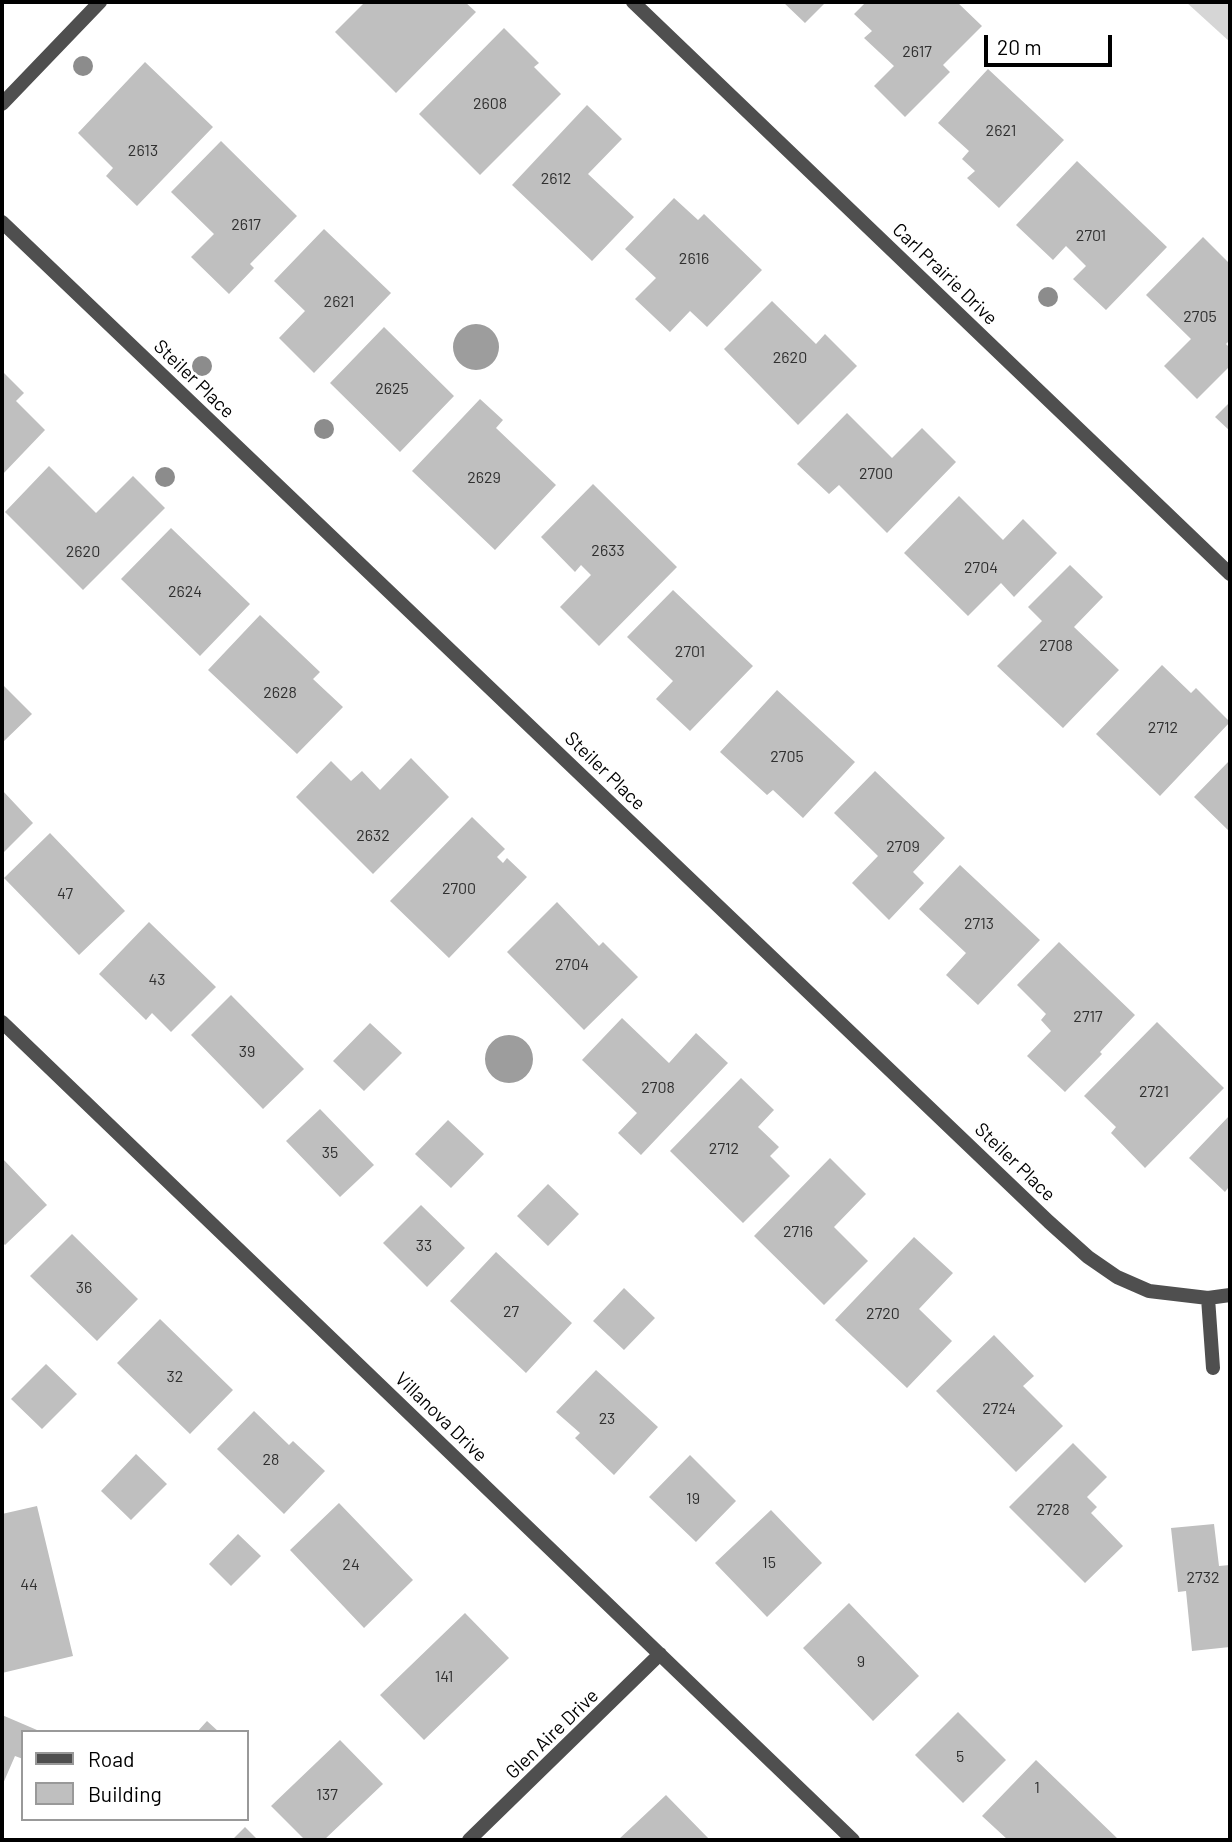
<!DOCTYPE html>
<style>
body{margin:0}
#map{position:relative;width:1232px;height:1842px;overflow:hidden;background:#fff;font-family:Barlow,sans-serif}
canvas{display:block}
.frame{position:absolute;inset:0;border:4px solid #000;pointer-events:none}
.legend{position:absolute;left:21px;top:1730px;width:228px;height:91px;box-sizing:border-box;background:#fff;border:2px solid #999;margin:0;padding:9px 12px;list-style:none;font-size:21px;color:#000}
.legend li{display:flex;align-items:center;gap:14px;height:35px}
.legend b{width:35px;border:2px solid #999}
.scale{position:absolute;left:984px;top:35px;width:128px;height:32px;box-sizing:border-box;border:4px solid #000;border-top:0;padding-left:9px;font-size:21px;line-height:24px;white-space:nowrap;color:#000;-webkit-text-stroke:5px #fff;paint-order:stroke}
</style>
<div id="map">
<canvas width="1232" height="1842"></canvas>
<div class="frame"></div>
<ul class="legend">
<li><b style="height:9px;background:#4f4f4f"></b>Road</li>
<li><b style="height:19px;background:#bfbfbf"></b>Building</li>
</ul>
<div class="scale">20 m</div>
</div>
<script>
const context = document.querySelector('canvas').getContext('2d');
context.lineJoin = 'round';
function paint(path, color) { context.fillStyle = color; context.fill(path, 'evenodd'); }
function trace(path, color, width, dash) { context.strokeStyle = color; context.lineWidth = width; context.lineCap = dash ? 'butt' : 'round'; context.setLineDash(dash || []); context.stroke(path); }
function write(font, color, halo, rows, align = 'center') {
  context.font = font + ' Barlow,sans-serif'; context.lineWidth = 5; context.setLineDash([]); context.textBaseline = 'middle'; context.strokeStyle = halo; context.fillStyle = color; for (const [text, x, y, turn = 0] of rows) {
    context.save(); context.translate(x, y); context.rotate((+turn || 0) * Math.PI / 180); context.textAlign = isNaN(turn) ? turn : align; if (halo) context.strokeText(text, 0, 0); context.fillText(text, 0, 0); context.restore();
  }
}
const green = new Path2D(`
 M 1186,2 L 1230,2 L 1230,42 Z`);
const water = new Path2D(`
 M453 347a23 23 0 1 1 46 0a23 23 0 1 1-46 0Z
 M485 1059a24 24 0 1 1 48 0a24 24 0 1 1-48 0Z`);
const building = new Path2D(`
 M 365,2 L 465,2 L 476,12 L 396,93 L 335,32 Z
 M 783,2 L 826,2 L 805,23 Z
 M 866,2 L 957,2 L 982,26 L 943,65 L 950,72 L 905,117 L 874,86 L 894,66 L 864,38 L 872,31 L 854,14 Z
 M 504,28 L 539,63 L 534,67 L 561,94 L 480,175 L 419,114 Z
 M 145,62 L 213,127 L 137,206 L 106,176 L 113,168 L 78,133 Z
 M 988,69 L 1064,140 L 999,208 L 967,178 L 975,171 L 962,159 L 969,151 L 938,123 Z
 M 587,105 L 622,139 L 588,174 L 634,217 L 592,261 L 512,185 Z
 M 221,141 L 297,216 L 250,264 L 254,268 L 229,294 L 191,257 L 214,234 L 171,192 Z
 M 1077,161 L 1167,247 L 1106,310 L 1073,279 L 1086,266 L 1066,246 L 1053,260 L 1016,225 Z
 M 674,198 L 698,220 L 704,214 L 762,270 L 707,327 L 690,311 L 670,332 L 635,299 L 656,278 L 625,249 Z
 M 324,229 L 391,293 L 314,373 L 279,338 L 305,311 L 274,281 Z
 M 1203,237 L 1230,264 L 1230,340 L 1226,344 L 1230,348 L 1230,366 L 1197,399 L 1164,366 L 1191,339 L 1146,295 Z
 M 772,301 L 816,344 L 825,334 L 857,366 L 798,425 L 724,349 Z
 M 384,327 L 454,396 L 400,452 L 330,383 Z
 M 2,371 L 24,393 L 16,401 L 45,430 L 2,475 Z
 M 480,399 L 503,420 L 496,428 L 556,485 L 495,550 L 412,471 Z
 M 1230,402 L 1230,431 L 1215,417 Z
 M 847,413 L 892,458 L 922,428 L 956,462 L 887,533 L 839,485 L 829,494 L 797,464 Z
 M 49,466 L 96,513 L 133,476 L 165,508 L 83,590 L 5,512 Z
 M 593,484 L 677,567 L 599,646 L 560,607 L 591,575 L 581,565 L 575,572 L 541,537 Z
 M 959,496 L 1003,540 L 1023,519 L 1057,553 L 1014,597 L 1001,583 L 968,616 L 904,553 Z
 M 171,528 L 250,604 L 200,656 L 121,579 Z
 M 1070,565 L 1103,597 L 1074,627 L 1119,670 L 1063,728 L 997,666 L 1042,621 L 1028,607 Z
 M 673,590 L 753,666 L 690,731 L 656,699 L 673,681 L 627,637 Z
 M 260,615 L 320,672 L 313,679 L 343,707 L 297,754 L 208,670 Z
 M 1162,665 L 1191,693 L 1196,688 L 1230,722 L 1160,796 L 1096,734 Z
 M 2,684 L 32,714 L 2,743 Z
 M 777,690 L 855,762 L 803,818 L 773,790 L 767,795 L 720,752 Z
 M 411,758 L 449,797 L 373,874 L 296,797 L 331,761 L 351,781 L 362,771 L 380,790 Z
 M 1230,760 L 1230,832 L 1194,797 Z
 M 875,771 L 945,838 L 913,872 L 924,883 L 889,920 L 852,883 L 878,856 L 834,813 Z
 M 2,790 L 33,823 L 2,854 Z
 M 472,817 L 505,849 L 497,857 L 503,863 L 507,858 L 527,877 L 449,958 L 390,901 Z
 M 50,833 L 125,911 L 79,955 L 4,878 Z
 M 960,865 L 1040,940 L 978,1005 L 946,975 L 966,953 L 919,909 Z
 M 557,902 L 599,946 L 603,942 L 638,977 L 584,1030 L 507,952 Z
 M 149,922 L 216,987 L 171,1032 L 152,1013 L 146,1020 L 99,974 Z
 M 1059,942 L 1135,1015 L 1100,1052 L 1102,1054 L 1065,1092 L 1027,1056 L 1051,1031 L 1041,1020 L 1046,1014 L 1017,985 Z
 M 231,995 L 304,1069 L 263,1109 L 191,1035 Z
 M 622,1018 L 669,1063 L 696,1033 L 728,1063 L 641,1155 L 618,1133 L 637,1113 L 582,1060 Z
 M 1157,1022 L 1224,1088 L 1145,1168 L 1111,1133 L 1116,1127 L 1084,1096 Z
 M 370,1023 L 402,1053 L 364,1091 L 333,1061 Z
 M 741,1078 L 774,1110 L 758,1127 L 779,1147 L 770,1156 L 790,1176 L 743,1223 L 670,1151 Z
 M 320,1109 L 374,1165 L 340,1197 L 286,1141 Z
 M 1230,1115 L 1230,1190 L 1228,1188 L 1225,1192 L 1189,1158 Z
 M 448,1120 L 484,1154 L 451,1188 L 415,1154 Z
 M 2,1158 L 47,1205 L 5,1245 L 2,1242 Z
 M 830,1158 L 866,1194 L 834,1227 L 868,1261 L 824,1305 L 754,1236 Z
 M 548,1184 L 579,1214 L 548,1246 L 517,1216 Z
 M 421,1205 L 465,1248 L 427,1287 L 383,1243 Z
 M 72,1234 L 138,1299 L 97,1341 L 30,1276 Z
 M 914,1237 L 953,1273 L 919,1309 L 952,1341 L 907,1388 L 835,1320 Z
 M 496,1252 L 572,1323 L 526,1373 L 450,1301 Z
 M 624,1288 L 655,1318 L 624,1350 L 593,1321 Z
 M 160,1319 L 233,1390 L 190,1434 L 117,1363 Z
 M 994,1335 L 1034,1376 L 1023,1386 L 1063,1426 L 1016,1472 L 936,1391 Z
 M 46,1364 L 77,1394 L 42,1429 L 11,1399 Z
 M 596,1370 L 658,1427 L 614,1475 L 575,1438 L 580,1433 L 556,1412 Z
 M 254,1411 L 289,1445 L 293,1441 L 325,1471 L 284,1514 L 217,1449 Z
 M 1073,1443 L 1107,1477 L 1087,1497 L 1097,1507 L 1091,1513 L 1123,1546 L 1085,1583 L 1009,1507 Z
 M 136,1454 L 167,1484 L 131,1520 L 101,1491 Z
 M 690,1455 L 736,1501 L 696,1542 L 649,1497 Z
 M 339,1503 L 413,1580 L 364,1628 L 290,1550 Z
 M 37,1506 L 73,1656 L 2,1673 L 2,1514 Z
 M 771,1510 L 822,1563 L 767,1617 L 715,1563 Z
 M 1214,1524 L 1219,1566 L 1230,1565 L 1230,1647 L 1192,1651 L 1186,1591 L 1178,1592 L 1171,1528 Z
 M 238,1534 L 261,1556 L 231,1586 L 209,1564 Z
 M 849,1603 L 919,1676 L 873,1721 L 803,1648 Z
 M 465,1613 L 509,1658 L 424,1740 L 380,1695 Z
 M 958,1712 L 1006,1760 L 963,1803 L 915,1755 Z
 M 2,1715 L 37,1730 L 36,1732 L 23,1732 L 23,1759 L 15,1756 L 2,1786 Z
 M 207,1721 L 219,1732 L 197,1732 Z
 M 340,1740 L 383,1784 L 324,1840 L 305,1840 L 271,1806 Z
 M 1036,1760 L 1118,1839 L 1117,1840 L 1008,1840 L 982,1816 Z
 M 666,1795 L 710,1840 L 618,1840 Z
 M 245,1827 L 258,1840 L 232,1840 Z`);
const street = new Path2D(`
 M 633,2 L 1230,574
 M 2,104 L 100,2
 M 2,222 L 1049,1222 L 1088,1257 L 1117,1277 L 1149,1291 L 1208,1298 L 1230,1295
 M 2,1022 L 853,1840
 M 1208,1298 L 1213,1368
 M 469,1840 L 660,1654`);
const trees = [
 [83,66],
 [1048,297],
 [202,366],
 [324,429],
 [165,477]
];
const numberNames = [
 ["2617",917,52],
 ["2608",490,104],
 ["2621",1001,131],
 ["2613",143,151],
 ["2612",556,179],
 ["2617",246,225],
 ["2701",1091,236],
 ["2616",694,259],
 ["2621",339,302],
 ["2705",1200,317],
 ["2620",790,358],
 ["2625",392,389],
 ["2700",876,474],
 ["2629",484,478],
 ["2633",608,551],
 ["2620",83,552],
 ["2704",981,568],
 ["2624",185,592],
 ["2708",1056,646],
 ["2701",690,652],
 ["2628",280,693],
 ["2712",1163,728],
 ["2705",787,757],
 ["2632",373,836],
 ["2709",903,847],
 ["2700",459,889],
 ["47",65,894],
 ["2713",979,924],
 ["2704",572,965],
 ["43",157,980],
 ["2717",1088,1017],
 ["39",247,1052],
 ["2708",658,1088],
 ["2721",1154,1092],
 ["2712",724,1149],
 ["35",330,1153],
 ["2716",798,1232],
 ["33",424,1246],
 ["36",84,1288],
 ["27",511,1312],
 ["2720",883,1314],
 ["32",175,1377],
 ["2724",999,1409],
 ["23",607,1419],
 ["28",271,1460],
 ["19",693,1499],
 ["2728",1053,1510],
 ["15",769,1563],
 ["24",351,1565],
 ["2732",1203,1578],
 ["44",29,1585],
 ["9",861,1662],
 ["141",444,1677],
 ["5",960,1757],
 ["1",1037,1788],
 ["137",327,1795]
];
const streetNames = [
 ["Carl Prairie Drive",945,274,44],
 ["Steiler Place",194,379,44],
 ["Steiler Place",605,771,44],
 ["Steiler Place",1015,1162,44],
 ["Villanova Drive",441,1417,44],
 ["Glen Aire Drive",552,1734,-44]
];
paint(green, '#d6d6d6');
paint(water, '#9d9d9d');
paint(building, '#bfbfbf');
trace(street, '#4f4f4f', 14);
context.fillStyle = '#8c8c8c';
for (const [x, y] of trees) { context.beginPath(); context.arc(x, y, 10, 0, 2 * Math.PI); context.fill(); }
write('16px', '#303030', null, numberNames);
write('19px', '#000', '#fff', streetNames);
</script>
